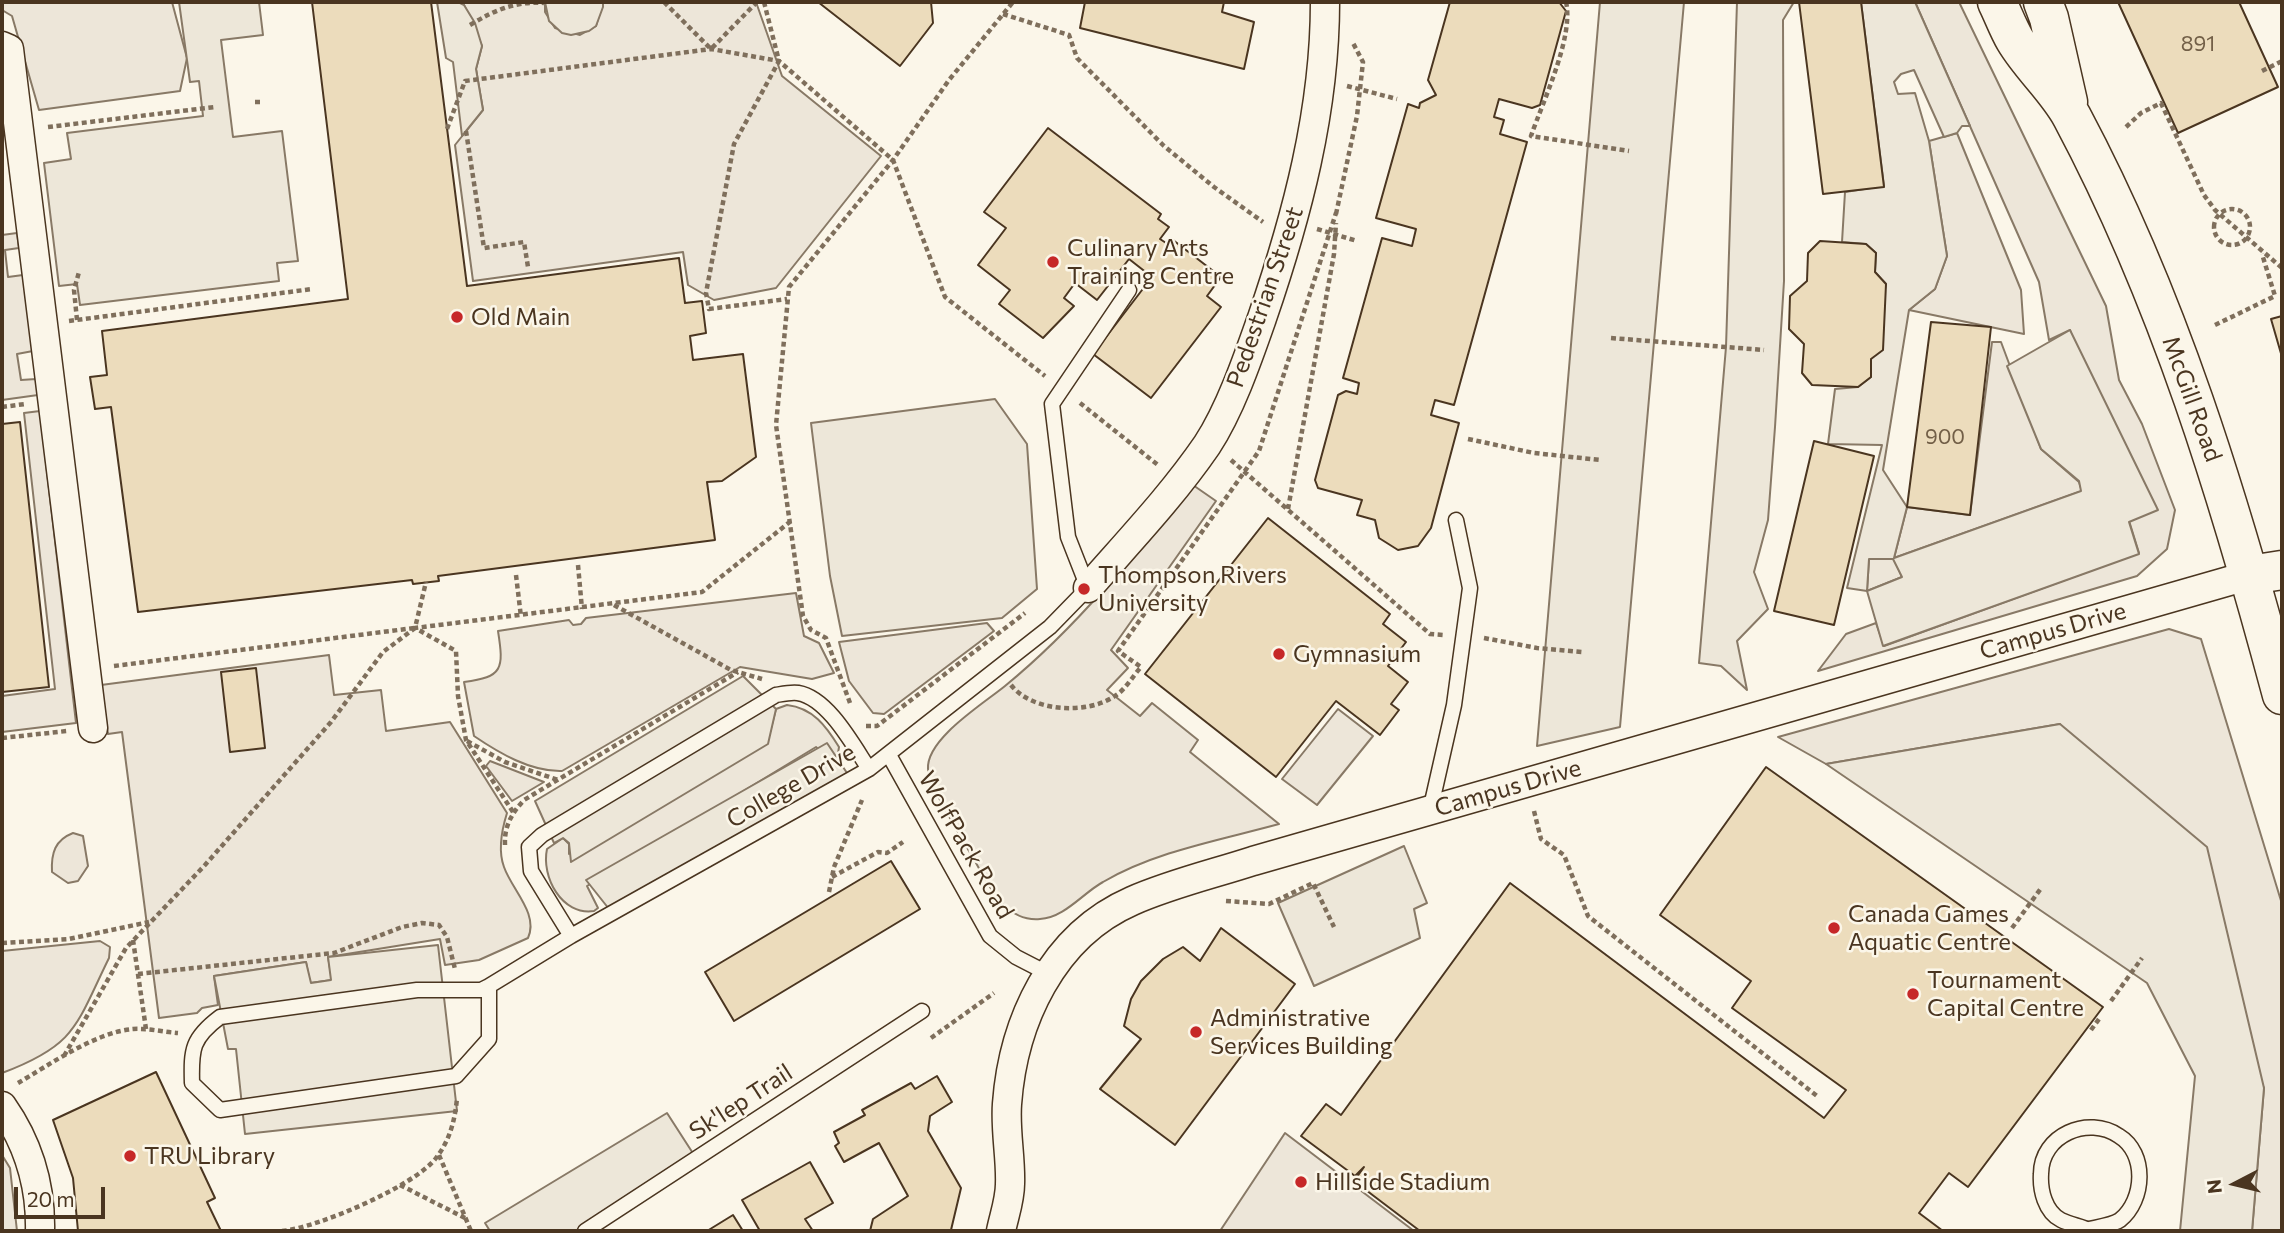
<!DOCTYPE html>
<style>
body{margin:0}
#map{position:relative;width:2284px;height:1233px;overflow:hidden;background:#fbf6e9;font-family:Commissioner,sans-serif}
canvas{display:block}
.frame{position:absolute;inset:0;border:4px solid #4a3520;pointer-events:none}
.north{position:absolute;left:2200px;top:1149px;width:70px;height:70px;-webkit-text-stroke:5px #fbf6e9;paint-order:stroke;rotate:263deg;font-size:19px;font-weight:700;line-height:28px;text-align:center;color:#4a3520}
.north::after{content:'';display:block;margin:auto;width:24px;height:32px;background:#4a3520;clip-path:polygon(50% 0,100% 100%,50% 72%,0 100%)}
.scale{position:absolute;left:14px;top:1187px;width:91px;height:32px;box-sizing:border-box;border:4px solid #4a3520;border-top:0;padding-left:9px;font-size:21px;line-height:24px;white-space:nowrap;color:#4a3520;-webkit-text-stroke:5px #fbf6e9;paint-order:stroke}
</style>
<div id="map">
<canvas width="2284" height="1233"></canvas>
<div class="frame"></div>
<div class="north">N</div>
<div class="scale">20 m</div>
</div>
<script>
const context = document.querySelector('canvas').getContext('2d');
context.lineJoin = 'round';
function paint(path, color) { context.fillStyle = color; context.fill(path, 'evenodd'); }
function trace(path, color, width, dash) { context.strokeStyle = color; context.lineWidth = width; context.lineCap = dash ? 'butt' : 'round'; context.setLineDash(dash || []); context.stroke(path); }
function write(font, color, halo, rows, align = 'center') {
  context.font = font + ' Commissioner,sans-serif'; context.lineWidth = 5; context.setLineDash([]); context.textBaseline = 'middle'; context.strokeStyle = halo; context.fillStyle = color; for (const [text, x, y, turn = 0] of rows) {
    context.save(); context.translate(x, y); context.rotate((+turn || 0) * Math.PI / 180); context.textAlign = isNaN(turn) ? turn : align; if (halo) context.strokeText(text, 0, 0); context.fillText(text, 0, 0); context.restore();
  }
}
const green = new Path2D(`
 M 2,2 L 172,2 L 187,58 L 180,91 L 39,110 L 12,16 L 2,10 Z
 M 458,2 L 545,2 L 545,12 L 555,28 L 580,35 L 596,26 L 603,2 L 756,2 L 782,76 L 881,156 L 776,288 L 714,300 L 688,285 L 683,252 L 473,281 L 455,145 L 483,110 L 476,69 L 482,46 L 464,5 Z
 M 1915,2 L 1959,2 L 2106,306 L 2119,380 L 2142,424 L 2175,510 L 2167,549 L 2137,576 L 1818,671 L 1846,634 L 1876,623 L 1884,646 L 2139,553 L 2070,330 L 2049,340 L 2039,282 Z
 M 1957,133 L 2021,290 L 2024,334 L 1909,310 L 1935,289 L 1947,256 L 1929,141 Z
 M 17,233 L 19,248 L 5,250 L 8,277 L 23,275 L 33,351 L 17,354 L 21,380 L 36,379 L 38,395 L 2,400 L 2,235 Z
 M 1992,342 L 2001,342 L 2041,449 L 2079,482 L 2082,491 L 1894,558 L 1902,577 L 1867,591 L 1869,559 L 1894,558 L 1907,507 L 1970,515 Z
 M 40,411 L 76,723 L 2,732 L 2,696 L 55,689 L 24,413 Z
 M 1190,483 L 1216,501 L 1111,650 L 1128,668 L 1107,690 L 1140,716 L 1152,703 L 1198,740 L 1190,752 L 1279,824 C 1221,840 1156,851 1103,882 C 1083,893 1064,918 1040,919 C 1006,922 990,888 976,863 C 965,843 930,789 928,769 C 926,739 983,704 1005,686 C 1077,627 1134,556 1190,483 Z
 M 796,593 L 804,636 L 819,643 L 834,673 L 812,679 L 740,667 L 562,771 C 531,772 499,753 474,736 L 464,682 C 503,677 504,669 498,631 L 569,620 L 573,625 L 581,624 L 586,618 Z
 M 987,623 L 994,631 L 884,714 L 873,713 L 849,681 L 839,642 Z
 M 2169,629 L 2201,639 L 2282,904 L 2282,1231 L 2252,1231 L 2264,1088 L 2060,724 L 1826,764 L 1778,737 Z
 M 329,655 L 334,695 L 381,690 L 386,731 L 450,722 L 507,813 C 502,829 498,851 504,867 C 512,890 539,914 528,938 L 479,960 L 445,965 L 440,939 L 328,957 L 332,980 L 310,983 L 306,962 L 214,976 L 218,1005 L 202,1008 L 197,1013 L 159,1018 L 122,732 L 108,734 L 101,685 Z
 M 787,705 C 813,708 826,726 839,747 L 836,766 L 816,747 L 587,886 L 598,908 L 594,911 C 562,916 541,877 547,849 L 563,838 L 569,844 L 569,854 L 767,744 L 776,709 Z
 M 1338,709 L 1373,736 L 1317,805 L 1282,779 Z
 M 490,761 L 544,782 L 512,801 L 486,766 Z
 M 73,833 L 83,836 L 88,866 L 78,881 L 68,883 L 52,872 C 51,853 55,840 73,833 Z
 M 100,941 L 110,947 L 109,958 C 76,1025 77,1045 2,1073 L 2,951 Z
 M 1285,1133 L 1414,1231 L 1220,1231 Z
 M 2,1155 L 10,1168 L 17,1231 L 2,1231 Z`);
const parking = new Path2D(`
 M 179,2 L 259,2 L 263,35 L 221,40 L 233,137 L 282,131 L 298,261 L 277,263 L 279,281 L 80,305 L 77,284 L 59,286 L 44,163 L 71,159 L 67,133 L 203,116 L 199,81 L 190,82 Z
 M 437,2 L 458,2 L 464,5 L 475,23 L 482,46 L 476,69 L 483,110 L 462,136 L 453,62 L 446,58 Z
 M 545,2 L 603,2 L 603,7 L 596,26 L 589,31 L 571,35 L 562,33 L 549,21 Z
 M 1600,2 L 1684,2 L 1620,727 L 1537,746 Z
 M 1737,2 L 1794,2 L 1783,20 L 1784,281 L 1775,427 L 1768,520 L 1754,572 L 1768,609 L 1737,641 L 1747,690 L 1721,666 L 1699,663 L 1726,347 Z
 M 1861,2 L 1915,2 L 1970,126 L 1962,126 L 1957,133 L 1944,137 L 1914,70 L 1901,74 L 1894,82 L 1898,94 L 1915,93 L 1929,141 L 1947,256 L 1935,289 L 1909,310 L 1883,470 L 1907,507 L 1894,558 L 2081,491 L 2079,481 L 2041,449 L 2007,366 L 2070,330 L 2158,510 L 2129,522 L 2139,554 L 1883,646 L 1867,591 L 1847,588 L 1882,445 L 1828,444 L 1835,389 L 1858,387 L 1871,377 L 1871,359 L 1886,284 L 1875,272 L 1876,253 L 1866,244 L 1842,242 L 1845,192 L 1884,186 ZM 1869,559 L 1893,559 L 1902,577 L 1867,591 Z
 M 995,399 L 1027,444 L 1037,589 L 1002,618 L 842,636 L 830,576 L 811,423 Z
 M 743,676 L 776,709 L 768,744 L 571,862 L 569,843 L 563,838 L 554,843 L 535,801 Z
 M 2060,724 L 2207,847 L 2264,1088 L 2252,1231 L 2180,1231 L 2195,1076 L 2147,983 L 1826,764 Z
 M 827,743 L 851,779 L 613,914 L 586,880 Z
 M 1404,846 L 1427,903 L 1414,909 L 1420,938 L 1314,986 L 1278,903 Z
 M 438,945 L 457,1111 L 245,1134 L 236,1049 L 228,1049 L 214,976 L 306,962 L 311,983 L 331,980 L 328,957 Z
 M 667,1113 L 696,1158 L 585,1231 L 490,1231 L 485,1223 Z`);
const building = new Path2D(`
 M 312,2 L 431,2 L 467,286 L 679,258 L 685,303 L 702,301 L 706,333 L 690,336 L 693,360 L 743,354 L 756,457 L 722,481 L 707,482 L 715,540 L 438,576 L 439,581 L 413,584 L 412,580 L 138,612 L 111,407 L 95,409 L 90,377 L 107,375 L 102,331 L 348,299 Z
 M 818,2 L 931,2 L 933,23 L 900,66 Z
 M 1085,2 L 1224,2 L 1222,12 L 1254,22 L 1244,69 L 1080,28 Z
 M 1450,2 L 1559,2 L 1566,11 L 1540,105 L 1532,108 L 1499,99 L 1494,117 L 1504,120 L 1500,134 L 1527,142 L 1454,405 L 1435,400 L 1431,415 L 1459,423 L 1431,528 L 1418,546 L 1398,550 L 1379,538 L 1375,520 L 1357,515 L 1362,500 L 1318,488 L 1315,480 L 1338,395 L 1346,391 L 1357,394 L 1359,383 L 1343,378 L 1382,238 L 1412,246 L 1416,229 L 1376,218 L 1408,104 L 1419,108 L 1420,103 L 1436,95 L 1428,80 Z
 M 1799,2 L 1861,2 L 1884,187 L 1823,194 Z
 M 2118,2 L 2239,2 L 2278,87 L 2178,133 Z
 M 1048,128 L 1161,214 L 1158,219 L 1169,227 L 1160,239 L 1169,245 L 1173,240 L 1221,277 L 1207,296 L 1221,307 L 1151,398 L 1093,354 L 1152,277 L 1129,259 L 1097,300 L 1075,283 L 1064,298 L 1074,306 L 1043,338 L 999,304 L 1010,290 L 978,265 L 1006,228 L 984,212 Z
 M 1820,241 L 1866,244 L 1876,253 L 1875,272 L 1886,284 L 1883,350 L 1871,359 L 1871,377 L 1858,387 L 1812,385 L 1802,373 L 1804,344 L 1789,329 L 1790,296 L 1807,281 L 1808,253 Z
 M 2282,316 L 2282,357 L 2271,319 Z
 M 1931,322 L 1991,327 L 1970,515 L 1907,507 Z
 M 20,422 L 49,687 L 2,692 L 2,424 Z
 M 1814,441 L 1874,456 L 1834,625 L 1774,611 Z
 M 1268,518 L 1390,614 L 1383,624 L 1406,642 L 1388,666 L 1408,682 L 1391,704 L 1399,710 L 1380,735 L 1336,701 L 1276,777 L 1145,674 Z
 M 256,668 L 265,748 L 230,752 L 221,672 Z
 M 1766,767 L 2103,1007 L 1968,1187 L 1949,1173 L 1919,1213 L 1943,1231 L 1420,1231 L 1354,1181 L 1364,1167 L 1355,1176 L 1301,1136 L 1326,1104 L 1341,1115 L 1510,883 L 1824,1118 L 1846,1090 L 1732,1008 L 1751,981 L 1660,915 Z
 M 891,861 L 920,909 L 734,1021 L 705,972 Z
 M 1221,928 L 1295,984 L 1175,1145 L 1100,1089 L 1141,1039 L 1124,1026 L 1131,999 L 1141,981 L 1163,959 L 1183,947 L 1200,961 Z
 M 156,1072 L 215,1198 L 207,1202 L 221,1231 L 78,1231 L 73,1178 L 53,1120 Z
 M 937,1076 L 952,1102 L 930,1116 L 928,1131 L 961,1188 L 951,1230 L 870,1231 L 873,1219 L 908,1196 L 879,1143 L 844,1162 L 835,1146 L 839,1143 L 834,1132 L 865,1115 L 862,1110 L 911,1083 L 915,1089 Z
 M 810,1162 L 833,1203 L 805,1219 L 813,1231 L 760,1231 L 742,1200 Z
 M 733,1215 L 743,1231 L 707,1231 Z`);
const path = new Path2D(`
 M 664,2 L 711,49 L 757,2
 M 764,2 L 779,61 L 734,144 L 706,293 L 709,309 L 787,299
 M 1566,2 C 1574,37 1543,101 1531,136 L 1629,151
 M 1003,14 L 1069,35 L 1077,58 L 1164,146 L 1214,187 L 1263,222
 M 470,25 C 495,10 515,1 544,3
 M 2262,71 L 2282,61
 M 1347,86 L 1397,99
 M 255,102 L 260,102
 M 48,127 L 215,107
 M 2126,127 L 2141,113 L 2161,103 L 2204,195 L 2215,210 L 2282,268
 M 447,129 L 465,81 L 711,49 L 779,61 L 893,160 L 945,297 L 1045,376
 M 466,131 L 484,248 L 524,242 L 528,267
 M2214 227a18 18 0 1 1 36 0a18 18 0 1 1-36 0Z
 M 1336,214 L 1357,116 L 1363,62 L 1353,43
 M 1317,229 L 1357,241
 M 77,320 L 74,290 L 79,272
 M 69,321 L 312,289
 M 2215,325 L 2275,296 L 2262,254
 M 1611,338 L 1764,350
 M 1080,403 L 1158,465
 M 2,407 L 25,404
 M 1468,439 L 1534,453 L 1600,460
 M 1231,460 L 1430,634 L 1444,635
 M 1288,509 L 1334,254 L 1336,223
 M 578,565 L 582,609
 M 516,575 L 521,617
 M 614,605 L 731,670 L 762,679
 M 1484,638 L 1537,648 L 1582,652
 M 114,666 L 414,628
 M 1011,685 C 1032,712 1087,715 1115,696 C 1125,690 1133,676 1141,667 L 1118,651 L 1259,451 L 1336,213
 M 850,703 L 826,638 L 811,630 L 803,616 L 776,425 L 789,287 L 893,160 L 949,80 L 1013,2
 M 866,726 L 877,726 L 1025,613
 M 2,738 L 67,731
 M 467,741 L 505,762 L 558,780
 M 1534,811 L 1541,839 L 1564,855 L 1588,916 L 1817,1096
 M 513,812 L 466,740 L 458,696 L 456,651 L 415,628 L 702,592 L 791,521
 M 505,845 C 504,826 512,813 524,800 L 738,672
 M 832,877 L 878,852 L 887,853 L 903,842
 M 829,892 L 834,867 L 862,800
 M 1226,901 L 1269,904 L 1313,883 L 1334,927
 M 2012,928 L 2042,887
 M 133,940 L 146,1029
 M 2,943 L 69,939 L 149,922
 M 138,974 L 334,953 L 402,927 L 422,923 L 439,925 L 447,937 L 455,969
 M 2111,1001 L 2142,958
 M 2091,1030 L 2099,1019
 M 931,1038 L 994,993
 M 64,1056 L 126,948 L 205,865 L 331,722 L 383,652 L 415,628 L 426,582
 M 18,1083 C 49,1065 96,1032 133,1029 C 148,1028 163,1032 178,1033
 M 439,1155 L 471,1231
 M 400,1185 L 465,1218
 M 282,1231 C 317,1228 415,1186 436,1158 C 450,1140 455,1120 457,1098`);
const lane = new Path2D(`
 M 889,755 L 990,936 L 1016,957 L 1047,973
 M 1430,811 L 1454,705 L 1470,588 L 1456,520
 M 571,936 L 531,871 L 529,847 L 542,835 L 776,695 C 782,694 791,692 798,693 C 828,698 853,745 869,769
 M 489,986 L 571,936 L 869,769 L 1050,627 L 1088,588 L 1068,537 L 1052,404 L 1129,290
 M 489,986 L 489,1039 L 456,1076 L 220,1110 L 192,1083 C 191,1049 192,1038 220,1017 L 417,990 L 481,990 Z
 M 2089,1229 C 2098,1227 2113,1225 2120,1220 C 2145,1200 2147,1153 2119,1136 C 2088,1115 2041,1135 2041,1174 C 2040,1190 2045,1212 2061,1220 C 2071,1225 2082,1226 2091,1231
 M 585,1231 L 922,1011`);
const street = new Path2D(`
 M 2,46 L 9,49 L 13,82 L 93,728
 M 1088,588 C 1129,541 1172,496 1207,445 C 1230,410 1248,358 1262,318 C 1297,216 1325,111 1325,2
 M 2,1106 C 28,1143 41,1186 40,1231
 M 1001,1231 C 1004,1216 1010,1200 1010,1184 C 1011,1158 1005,1131 1007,1104 C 1013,1022 1052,936 1132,901 C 1170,884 1213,874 1253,861 L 2250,575`);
const secondary = new Path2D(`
 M 1997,2 C 2003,14 2008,28 2015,40 C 2031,67 2057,89 2072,117 C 2169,299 2229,497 2282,695
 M 2043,2 L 2049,18 L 2068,102
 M 2250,575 L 2282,570`);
const markers = [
 [1053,262,7,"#c62828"],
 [457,317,7,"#c62828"],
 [1084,589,7,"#c62828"],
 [1279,654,7,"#c62828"],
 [1834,928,7,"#c62828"],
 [1913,994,7,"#c62828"],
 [1196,1032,7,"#c62828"],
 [130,1156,7,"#c62828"],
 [1301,1182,7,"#c62828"]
];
const numberNames = [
 ["891",2198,44],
 ["900",1945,437]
];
const poiNames = [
 ["Culinary Arts",1067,248],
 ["Training Centre",1067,276],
 ["Old Main",471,317],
 ["Thompson Rivers",1098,575],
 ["University",1098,603],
 ["Gymnasium",1293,654],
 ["Canada Games",1848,914],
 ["Aquatic Centre",1848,942],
 ["Tournament",1927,980],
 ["Capital Centre",1927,1008],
 ["Administrative",1210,1018],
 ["Services Building",1210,1046],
 ["TRU Library",144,1156],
 ["Hillside Stadium",1315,1182]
];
const streetNames = [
 ["Pedestrian Street",1265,297,-71],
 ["McGill Road",2192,399,70],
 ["Campus Drive",2053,631,-16],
 ["College Drive",791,786,-30],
 ["Campus Drive",1508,788,-16],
 ["WolfPack Road",966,845,60],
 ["Sk'lep Trail",741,1102,-33]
];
paint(green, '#ede6d9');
trace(green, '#887966', 2);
paint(parking, '#ede7d9');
trace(parking, '#887966', 2);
paint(building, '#ecdcbc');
trace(building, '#4a3520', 2);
trace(lane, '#4a3520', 17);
trace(street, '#4a3520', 31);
trace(secondary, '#4a3520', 41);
trace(path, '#7f6f5c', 4.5, [5, 3.5]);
trace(lane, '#fbf6e9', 14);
trace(street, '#fbf6e9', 28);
trace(secondary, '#fbf6e9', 38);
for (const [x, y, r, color] of markers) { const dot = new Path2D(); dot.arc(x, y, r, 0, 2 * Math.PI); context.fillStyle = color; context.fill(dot); trace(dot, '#fbf6e9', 2.5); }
write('21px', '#725f47', null, numberNames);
write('24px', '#4a3520', '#fbf6e9', poiNames, 'left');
write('24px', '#4a3520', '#fbf6e9', streetNames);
</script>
